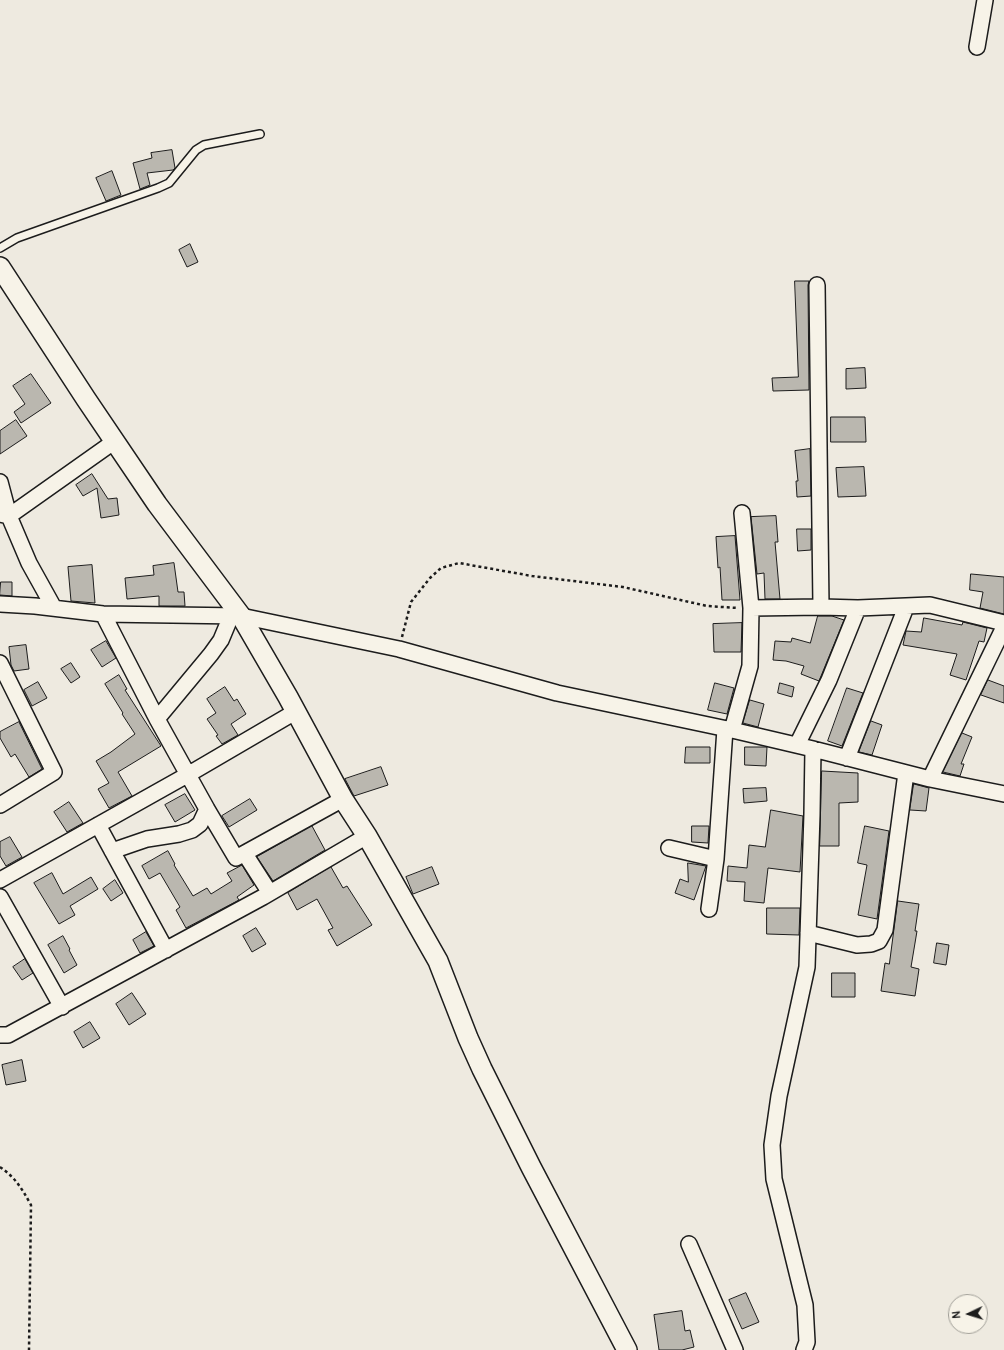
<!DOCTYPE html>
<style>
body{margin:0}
#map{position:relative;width:1004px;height:1350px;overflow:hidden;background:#eeeae0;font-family:Pangolin,sans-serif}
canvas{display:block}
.north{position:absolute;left:948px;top:1294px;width:40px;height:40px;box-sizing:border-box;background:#f7f3e8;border:1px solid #9f9d96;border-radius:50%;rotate:266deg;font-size:11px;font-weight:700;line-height:16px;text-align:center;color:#1c1c1c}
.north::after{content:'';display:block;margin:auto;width:14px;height:18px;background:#1c1c1c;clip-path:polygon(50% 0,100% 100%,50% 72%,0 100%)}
</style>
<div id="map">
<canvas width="1004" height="1350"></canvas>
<div class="north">N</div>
</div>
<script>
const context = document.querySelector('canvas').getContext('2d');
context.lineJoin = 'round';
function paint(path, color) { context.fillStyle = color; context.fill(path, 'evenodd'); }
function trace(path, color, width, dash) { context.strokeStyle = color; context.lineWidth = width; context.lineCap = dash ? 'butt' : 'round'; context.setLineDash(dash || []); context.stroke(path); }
const building = new Path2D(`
 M 172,150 L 175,168 L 173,170 L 147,173 L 150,185 L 140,189 L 133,163 L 152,158 L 151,153 Z
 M 112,171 L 121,195 L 106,201 L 96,178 Z
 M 190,244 L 198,262 L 187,267 L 179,250 Z
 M 795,281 L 809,281 L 808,285 L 809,390 L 773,391 L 772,378 L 798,377 Z
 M 865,368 L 866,388 L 846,389 L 846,369 Z
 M 31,374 L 51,403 L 21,423 L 14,412 L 25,404 L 13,386 Z
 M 831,417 L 865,417 L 866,442 L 831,442 Z
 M 16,420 L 27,436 L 0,454 L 0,431 Z
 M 810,449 L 811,496 L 797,497 L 796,481 L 798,481 L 795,451 Z
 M 864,467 L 866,496 L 838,497 L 836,468 Z
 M 92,474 L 108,499 L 117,498 L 119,515 L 101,518 L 97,488 L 83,496 L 76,485 Z
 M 776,516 L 778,542 L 775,542 L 780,599 L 765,599 L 764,573 L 757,574 L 751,517 Z
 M 797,529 L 811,529 L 811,550 L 798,551 Z
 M 735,536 L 740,600 L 722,600 L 720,567 L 718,568 L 716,537 Z
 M 174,563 L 178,592 L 184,592 L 185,606 L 159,606 L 159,596 L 127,599 L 125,578 L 154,575 L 153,566 Z
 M 92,565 L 95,603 L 71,601 L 68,567 Z
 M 971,574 L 1004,577 L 1004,614 L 980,608 L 983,592 L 970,590 Z
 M 1,582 L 12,582 L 12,596 L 0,595 Z
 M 818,616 L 832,616 L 844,620 L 819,681 L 801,674 L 804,666 L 786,661 L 773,660 L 775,641 L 791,642 L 792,638 L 810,643 Z
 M 924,618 L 962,625 L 963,622 L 987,628 L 984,642 L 979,641 L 966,680 L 950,675 L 957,654 L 903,645 L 906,631 L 921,632 Z
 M 742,623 L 741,652 L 714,652 L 713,624 Z
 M 106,641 L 116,658 L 102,667 L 91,650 Z
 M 26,645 L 29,669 L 14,671 L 11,665 L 9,647 Z
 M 71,663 L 80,677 L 71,683 L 61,669 Z
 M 119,675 L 127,689 L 125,690 L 161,746 L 118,772 L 132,796 L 109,808 L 98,789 L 109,783 L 96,761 L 111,752 L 135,734 L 122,714 L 123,713 L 105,684 Z
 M 988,680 L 1004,686 L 1004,703 L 981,695 Z
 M 38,682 L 47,698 L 32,706 L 24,690 Z
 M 715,683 L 734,688 L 727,714 L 708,710 Z
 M 780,683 L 794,687 L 792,697 L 778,693 Z
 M 225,687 L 234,701 L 237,699 L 246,714 L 231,724 L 238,735 L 222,744 L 216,736 L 218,735 L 207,719 L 216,713 L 207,699 Z
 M 847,688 L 863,693 L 842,746 L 828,741 Z
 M 750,700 L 764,704 L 758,727 L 743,723 Z
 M 871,721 L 882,725 L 872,755 L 859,752 Z
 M 19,722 L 42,769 L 29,777 L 15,754 L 11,757 L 0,738 L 0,732 Z
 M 962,733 L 972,737 L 961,764 L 964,764 L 960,776 L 943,772 Z
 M 686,747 L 710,747 L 710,763 L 685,763 Z
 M 745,747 L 767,747 L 766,766 L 745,765 Z
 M 381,767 L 388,785 L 354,796 L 345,779 Z
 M 822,771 L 858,773 L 858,802 L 839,803 L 839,846 L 820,846 Z
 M 914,784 L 929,788 L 926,811 L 910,810 Z
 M 766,788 L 767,801 L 744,803 L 743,789 Z
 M 185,794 L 195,810 L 175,822 L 165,805 Z
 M 250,799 L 257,810 L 229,827 L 222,816 Z
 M 69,802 L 83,823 L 67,832 L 54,812 Z
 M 771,810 L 803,816 L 800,872 L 768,868 L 764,903 L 744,901 L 745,882 L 727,881 L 728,866 L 747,868 L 749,845 L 765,847 Z
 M 312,826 L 325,850 L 273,881 L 257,857 Z
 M 692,826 L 709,826 L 708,843 L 692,842 Z
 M 865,826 L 889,831 L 877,919 L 858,915 L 867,865 L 858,863 Z
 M 10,837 L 22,857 L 6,866 L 0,856 L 0,842 Z
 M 168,851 L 175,864 L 174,865 L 193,896 L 207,888 L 211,894 L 232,881 L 227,873 L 242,865 L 254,885 L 237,897 L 239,900 L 186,928 L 176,910 L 180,907 L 160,873 L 149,879 L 142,866 Z
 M 688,863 L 706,866 L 694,900 L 675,893 L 680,879 L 688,882 Z
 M 331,867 L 343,888 L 347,886 L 372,925 L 337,946 L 328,930 L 333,928 L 317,899 L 297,910 L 288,893 Z
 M 432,867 L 439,884 L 413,894 L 406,877 Z
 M 52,873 L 63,894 L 91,877 L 98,889 L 70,906 L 75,915 L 59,924 L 34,883 Z
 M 115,880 L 123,893 L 111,901 L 103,889 Z
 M 898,901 L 919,904 L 915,931 L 917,931 L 911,967 L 919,969 L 915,996 L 881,991 L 885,963 L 889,964 Z
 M 767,908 L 800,908 L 799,935 L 767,934 Z
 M 256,928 L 266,944 L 252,952 L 243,936 Z
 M 146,932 L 154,946 L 140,953 L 133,940 Z
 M 63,936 L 70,949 L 69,950 L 77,965 L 64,973 L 48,945 Z
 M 937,943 L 949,945 L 946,965 L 934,963 Z
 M 25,959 L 33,973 L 22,980 L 13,967 Z
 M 832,973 L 855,973 L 855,997 L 832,997 Z
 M 132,993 L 146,1014 L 129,1025 L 116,1004 Z
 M 90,1022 L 100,1038 L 83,1048 L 74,1032 Z
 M 22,1060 L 26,1081 L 6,1085 L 2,1065 Z
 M 746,1293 L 759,1322 L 742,1329 L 729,1300 Z
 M 682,1311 L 685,1331 L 690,1330 L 694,1347 L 682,1350 L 659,1350 L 654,1315 Z`);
const path = new Path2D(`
 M 402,637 L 411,602 L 430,578 L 441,568 L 459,563 L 532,576 L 623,587 L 707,606 L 738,608
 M 0,1167 C 16,1178 22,1189 31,1205 L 29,1350`);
const service = new Path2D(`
 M 0,248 L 17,238 L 158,188 L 169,183 L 196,150 L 204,145 L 260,134`);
const minor = new Path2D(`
 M 977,47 L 985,0
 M 817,285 L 821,607
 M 0,482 L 9,516 L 29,563 L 54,608
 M 0,514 L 9,516 L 115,441
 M 0,604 L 35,606 L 103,614 L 241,616 L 399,649 L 557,693 L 732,730 L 813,749 L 930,779 L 1004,794
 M 751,608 L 821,607 L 858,608 L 930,605 L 1004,623
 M 103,614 L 157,719 L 207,809 L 236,858 L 343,799
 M 0,663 L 54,772 L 0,805
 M 157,719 L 211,654 L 221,640 L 231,616
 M 732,730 L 750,666 L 751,608 L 742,513
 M 797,745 L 829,680 L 858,608
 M 847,758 L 906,607
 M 930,779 L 1004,627
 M 98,825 L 166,950
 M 669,848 L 716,859
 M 112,851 L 147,839 L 179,834 L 192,830 L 200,824 L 207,809
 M 245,854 L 270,893
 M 0,880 L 189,774 L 295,712
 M 0,897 L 62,1007
 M 709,909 L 716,859 L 725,729
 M 808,933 L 857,945 L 871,944 L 879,941 L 885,930 L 906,773
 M 0,1035 L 8,1035 L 263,897 L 367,836
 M 689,1244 L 735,1350
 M 804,1350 L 807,1342 L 805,1305 L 774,1179 L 772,1145 L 779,1096 L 807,967 L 812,814 L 813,749`);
const tertiary = new Path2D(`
 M 0,267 L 86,399 L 157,504 L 241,616 L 288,697 L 343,799 L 367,836 L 438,961 L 468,1038 L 482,1069 L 531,1167 L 627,1350`);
paint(building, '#bab7af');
trace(building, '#1c1c1c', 1);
trace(service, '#1c1c1c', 10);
trace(minor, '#1c1c1c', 18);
trace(tertiary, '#1c1c1c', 22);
trace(path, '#1c1c1c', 2.5, [3, 3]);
trace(service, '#f7f3e8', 7);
trace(minor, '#f7f3e8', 15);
trace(tertiary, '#f7f3e8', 19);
</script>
